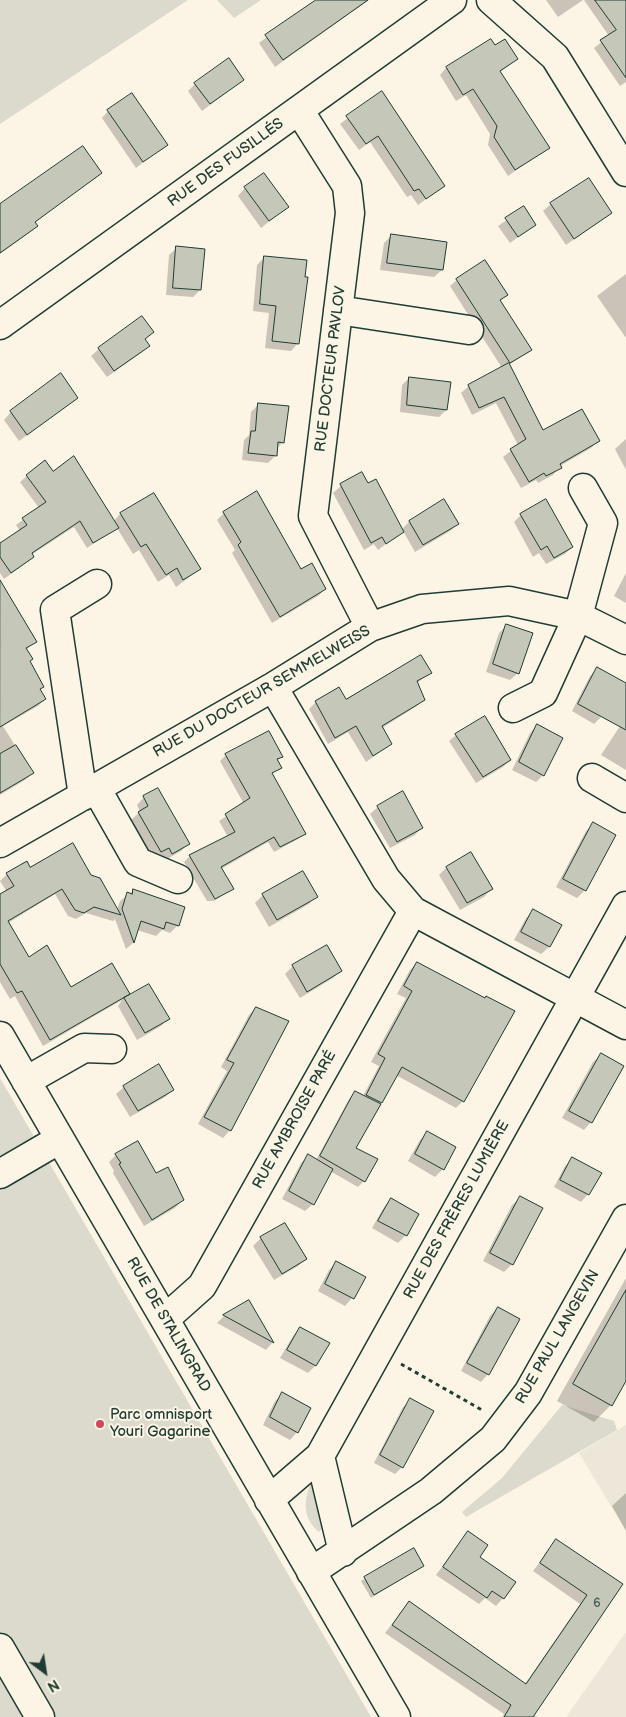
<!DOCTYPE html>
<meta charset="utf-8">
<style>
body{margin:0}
#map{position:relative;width:626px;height:1717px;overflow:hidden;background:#fcf5e5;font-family:"Balsamiq Sans",sans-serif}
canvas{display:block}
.north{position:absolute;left:20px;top:1647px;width:50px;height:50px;-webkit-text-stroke:4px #fcf5e5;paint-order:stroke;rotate:149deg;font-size:14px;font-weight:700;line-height:20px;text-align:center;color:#1f3d34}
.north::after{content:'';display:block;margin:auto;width:18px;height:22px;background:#1f3d34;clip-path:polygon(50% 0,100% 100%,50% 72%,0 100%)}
</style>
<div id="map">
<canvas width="626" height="1717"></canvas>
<div class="north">N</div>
</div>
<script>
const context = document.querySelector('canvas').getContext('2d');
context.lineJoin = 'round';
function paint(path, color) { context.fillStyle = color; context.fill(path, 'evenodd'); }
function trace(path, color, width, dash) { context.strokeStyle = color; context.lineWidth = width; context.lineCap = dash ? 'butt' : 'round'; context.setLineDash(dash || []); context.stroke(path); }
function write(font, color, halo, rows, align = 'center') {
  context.font = font + ' "Balsamiq Sans",sans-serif'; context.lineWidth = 4; context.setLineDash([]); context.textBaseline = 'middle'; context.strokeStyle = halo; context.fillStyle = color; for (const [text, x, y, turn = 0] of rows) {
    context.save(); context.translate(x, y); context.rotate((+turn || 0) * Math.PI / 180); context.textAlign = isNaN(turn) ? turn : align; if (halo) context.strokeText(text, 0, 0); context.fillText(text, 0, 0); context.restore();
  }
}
const built = new Path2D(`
 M 626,1425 L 626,1531 L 579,1453 Z
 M 626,1632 L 626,1717 L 566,1717 Z`);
const green = new Path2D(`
 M 0,0 L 188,0 L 0,124 Z
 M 217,0 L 261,0 L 234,18 Z
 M 0,1078 L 371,1717 L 0,1717 Z
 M 562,1405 L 614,1421 L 617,1430 L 466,1517 L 462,1512 L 502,1478 Z
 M 310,1484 L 313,1484 L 322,1529 L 319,1532 C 302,1517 304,1503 310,1484 Z`);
const shadow = new Path2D(`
 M 316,0 L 369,0 L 275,67 L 259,43 Z
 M 546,0 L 583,0 L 558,17 Z
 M 584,0 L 622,0 L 626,6 L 626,82 L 620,86 L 594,48 L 609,36 Z
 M 491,40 L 495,46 L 517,59 L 500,72 L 549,147 L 508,176 L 488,145 L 490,134 L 466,95 L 456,101 L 440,75 L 446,68 Z
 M 243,80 L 202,111 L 188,91 L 195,84 Z
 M 382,92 L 444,186 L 418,205 L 411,195 L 407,197 L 370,142 L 359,150 L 340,124 Z
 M 108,111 L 167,144 L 136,168 L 102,118 Z
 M 100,173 L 34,223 L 36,225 L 29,233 L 0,254 L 0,206 Z
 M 245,188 L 287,207 L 261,228 L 238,196 Z
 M 551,204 L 611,213 L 566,245 L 543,211 Z
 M 524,208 L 535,225 L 510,243 L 498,226 Z
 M 392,235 L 442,270 L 434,277 L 380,270 L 384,243 Z
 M 177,248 L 200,290 L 193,297 L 166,295 L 169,255 Z
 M 265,257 L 298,343 L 291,351 L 265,348 L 269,313 L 253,311 L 257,265 Z
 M 626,274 L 626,338 L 597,296 Z
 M 457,280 L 506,295 L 500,301 L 531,350 L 509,365 L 542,431 L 598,441 L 591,448 L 560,466 L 553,475 L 538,483 L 536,480 L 521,488 L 503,457 L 518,445 L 496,403 L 472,415 L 461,393 L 469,386 L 502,368 L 450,286 Z
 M 152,332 L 144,340 L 148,346 L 141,353 L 107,377 L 91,356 L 99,349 Z
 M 409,378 L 446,410 L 439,417 L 400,412 L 402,385 Z
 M 77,398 L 19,441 L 4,420 L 11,412 Z
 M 259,404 L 282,443 L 276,449 L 275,456 L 268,463 L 242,460 L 244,440 L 249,435 L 251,412 Z
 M 626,439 L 626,470 L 615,449 Z
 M 53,473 L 113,522 L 120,514 L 153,495 L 200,569 L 176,587 L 169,575 L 158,582 L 139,550 L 133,554 L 117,528 L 87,548 L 74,527 L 31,555 L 33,557 L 26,563 L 4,579 L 0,573 L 0,545 L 20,531 L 16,525 L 39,508 L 20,482 L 27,476 Z
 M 368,485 L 401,530 L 409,522 L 444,501 L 457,524 L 450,531 L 415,552 L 403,531 L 378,550 L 374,544 L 364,550 L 333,493 L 341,486 Z
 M 224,513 L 301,570 L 325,589 L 318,596 L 272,623 L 232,553 L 235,550 L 217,520 Z
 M 521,515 L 572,547 L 565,554 L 546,564 L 539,553 L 533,557 L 514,522 Z
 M 626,573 L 626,603 L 614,596 Z
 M 0,603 L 35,642 L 26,650 L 29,662 L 45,699 L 38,706 L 3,726 L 32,773 L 25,780 L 0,795 Z
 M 506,626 L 518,673 L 510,680 L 486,672 L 499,633 Z
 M 598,668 L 602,716 L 594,724 L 572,711 L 590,676 Z
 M 430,673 L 417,683 L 420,687 L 418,690 L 424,699 L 417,706 L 382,728 L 391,744 L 366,762 L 348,732 L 328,744 L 309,709 L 316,702 L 346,700 Z
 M 626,717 L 626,770 L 601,755 Z
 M 537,725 L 543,775 L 536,782 L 512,770 L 530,733 Z
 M 456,735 L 510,760 L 503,767 L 476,783 L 449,741 Z
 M 226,755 L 281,757 L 277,761 L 280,767 L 271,775 L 304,833 L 298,839 L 274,852 L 268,842 L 221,869 L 232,888 L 214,901 L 207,901 L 184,862 L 190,856 L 228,837 L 219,821 L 244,804 L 220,761 Z
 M 144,797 L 188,844 L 181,851 L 164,861 L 161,855 L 153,859 L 131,820 L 140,812 L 137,805 Z
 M 378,807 L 422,827 L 415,835 L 390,848 L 370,814 Z
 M 594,824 L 614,836 L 584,891 L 577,898 L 556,887 L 586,831 Z
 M 446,868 L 491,889 L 484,897 L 460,910 L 439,875 Z
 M 30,869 L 90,876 L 117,910 L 120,901 L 133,891 L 178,925 L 170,933 L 162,930 L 156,936 L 137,930 L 133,943 L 126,949 L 115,919 L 113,921 L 86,913 L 76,919 L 68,916 L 55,894 L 8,923 L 29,958 L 71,989 L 128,994 L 124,999 L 149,985 L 168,1019 L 161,1026 L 137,1040 L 118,1006 L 122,1000 L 43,1046 L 15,996 L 10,999 L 0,982 L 0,896 L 7,892 L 0,881 L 7,874 Z
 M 263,895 L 316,896 L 309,904 L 269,927 L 255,903 Z
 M 533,911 L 560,925 L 549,947 L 541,954 L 514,940 L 526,918 Z
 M 327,946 L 341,971 L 333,978 L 300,998 L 285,974 L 293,966 Z
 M 417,963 L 463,1101 L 456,1108 L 396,1075 L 354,1149 L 364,1181 L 358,1187 L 330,1171 L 313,1204 L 305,1211 L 282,1199 L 301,1163 L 308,1156 L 316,1160 L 349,1099 L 355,1092 L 363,1096 L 379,1066 L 371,1062 L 406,998 L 397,994 L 410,970 Z
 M 256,1008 L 287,1021 L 230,1130 L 223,1138 L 198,1124 L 227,1071 L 221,1067 L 249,1015 Z
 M 601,1055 L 591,1122 L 584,1130 L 562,1118 L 593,1062 Z
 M 124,1087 L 173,1090 L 165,1097 L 130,1117 L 116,1094 Z
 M 427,1132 L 443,1169 L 435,1177 L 408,1161 L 420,1140 Z
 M 116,1155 L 155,1175 L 182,1200 L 175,1208 L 144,1226 L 113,1173 L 114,1171 L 109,1162 Z
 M 572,1159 L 588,1194 L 581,1202 L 554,1187 L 565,1166 Z
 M 520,1198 L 512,1264 L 504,1272 L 483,1261 L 512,1205 Z
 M 391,1199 L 406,1235 L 398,1243 L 372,1228 L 384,1207 Z
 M 285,1225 L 306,1259 L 298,1266 L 274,1280 L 253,1246 L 261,1238 Z
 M 336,1263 L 364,1278 L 352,1298 L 345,1306 L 318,1291 L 329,1270 Z
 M 626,1278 L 626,1379 L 611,1405 L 594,1422 L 557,1401 Z
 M 248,1302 L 272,1343 L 266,1350 L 217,1323 L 224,1316 Z
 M 498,1308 L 488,1374 L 481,1382 L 461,1371 L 490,1316 Z
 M 300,1328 L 328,1343 L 315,1366 L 308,1373 L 280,1358 L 293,1336 Z
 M 283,1394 L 297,1432 L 290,1440 L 263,1425 L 275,1401 Z
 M 411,1400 L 402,1467 L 395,1474 L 374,1463 L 403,1407 Z
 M 626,1493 L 626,1531 L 612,1506 Z
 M 468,1532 L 478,1558 L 503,1598 L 496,1606 L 485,1598 L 479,1604 L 436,1575 Z
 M 556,1541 L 621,1585 L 533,1714 L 537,1717 L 502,1717 L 504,1714 L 385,1633 L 409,1602 L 525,1684 L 580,1604 L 533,1571 Z
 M 413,1550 L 423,1566 L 371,1598 L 361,1581 Z`);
const building = new Path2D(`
 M 316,0 L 368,0 L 283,60 L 265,35 Z
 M 595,0 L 626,0 L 626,78 L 600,40 L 616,30 Z
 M 491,39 L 495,45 L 505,39 L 518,59 L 500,71 L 550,148 L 515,170 L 494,137 L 497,126 L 473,89 L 463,95 L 446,67 Z
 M 229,58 L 244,80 L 210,104 L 194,83 Z
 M 382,91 L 445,186 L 426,199 L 419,189 L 414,191 L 378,136 L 366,144 L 346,116 Z
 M 132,93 L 168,145 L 143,162 L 107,110 Z
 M 83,146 L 102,173 L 35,222 L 38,226 L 0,253 L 0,204 Z
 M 264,173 L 289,207 L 269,221 L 244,187 Z
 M 589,178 L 612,213 L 574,239 L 550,203 Z
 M 524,206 L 536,225 L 518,237 L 505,218 Z
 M 391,234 L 447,242 L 443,270 L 387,263 Z
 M 176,246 L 205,249 L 201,290 L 173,288 Z
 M 264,256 L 307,260 L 305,277 L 308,277 L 299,344 L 272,341 L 276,306 L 260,304 Z
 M 485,260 L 508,295 L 500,300 L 532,350 L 510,363 L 456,279 Z
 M 142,316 L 154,332 L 145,339 L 150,346 L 114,371 L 98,348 Z
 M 509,363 L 543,430 L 582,409 L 600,441 L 560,464 L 562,468 L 546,476 L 544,473 L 529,482 L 510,449 L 526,439 L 504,397 L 479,408 L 468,385 Z
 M 61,373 L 78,398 L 27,435 L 10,411 Z
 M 409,377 L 451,382 L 447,410 L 407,405 Z
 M 258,403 L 289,406 L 284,443 L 278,442 L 277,456 L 248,453 L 251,431 L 255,431 Z
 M 74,456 L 119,528 L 93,543 L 80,521 L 32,553 L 34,557 L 11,573 L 0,557 L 0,543 L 27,525 L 22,518 L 46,502 L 26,475 L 45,460 L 53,471 Z
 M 362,472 L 368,483 L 376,479 L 404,532 L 386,544 L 382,537 L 371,543 L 340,484 Z
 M 257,491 L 301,569 L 312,563 L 326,589 L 280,617 L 238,545 L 241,542 L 223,512 Z
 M 154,493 L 201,569 L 183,580 L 177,568 L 166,575 L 146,544 L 141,547 L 120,513 Z
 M 444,499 L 459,524 L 423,545 L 409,521 Z
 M 546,499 L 573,547 L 554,558 L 547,546 L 541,550 L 520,514 Z
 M 0,580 L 37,642 L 26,648 L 33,659 L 30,661 L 44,687 L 40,689 L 46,699 L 0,727 Z
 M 506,624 L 533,633 L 519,674 L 493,664 Z
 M 421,655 L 432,673 L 417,681 L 425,700 L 382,726 L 392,744 L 373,756 L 356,726 L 335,738 L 315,701 L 339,687 L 346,699 Z
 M 597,667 L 626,683 L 626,730 L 578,704 Z
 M 485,716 L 511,760 L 483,777 L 455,734 Z
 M 537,724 L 563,738 L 544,776 L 519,762 Z
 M 269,731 L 283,757 L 277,759 L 282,768 L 272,773 L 306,834 L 280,847 L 274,837 L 221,867 L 234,889 L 215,899 L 189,855 L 235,832 L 225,814 L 250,798 L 225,754 Z
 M 16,745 L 34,773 L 0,793 L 0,754 Z
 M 158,788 L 190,844 L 172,854 L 169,848 L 161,852 L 138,812 L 148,806 L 143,796 Z
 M 403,791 L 423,828 L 397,842 L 377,806 Z
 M 593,822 L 616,835 L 586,891 L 563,879 Z
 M 73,843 L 91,875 L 100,878 L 121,915 L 94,907 L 84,913 L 75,910 L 62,889 L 8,921 L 29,957 L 47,945 L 71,987 L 112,963 L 130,994 L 50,1040 L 22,991 L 17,993 L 0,964 L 0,894 L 14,886 L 6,873 L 27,861 L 30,867 Z
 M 471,852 L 493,889 L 467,903 L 446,867 Z
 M 303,871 L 318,897 L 277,920 L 262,894 Z
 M 133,889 L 185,907 L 179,926 L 166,922 L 164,929 L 141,921 L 134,943 L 122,909 L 127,892 L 132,894 Z
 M 533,909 L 562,925 L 550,947 L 521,932 Z
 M 327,945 L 342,971 L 307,992 L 292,965 Z
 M 417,962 L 485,998 L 486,996 L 515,1011 L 464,1102 L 402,1067 L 382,1103 L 366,1095 L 385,1058 L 378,1054 L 412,991 L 404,986 Z
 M 149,984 L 170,1019 L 145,1033 L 124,998 Z
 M 256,1007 L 289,1021 L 231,1131 L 204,1117 L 234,1063 L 227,1060 Z
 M 601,1053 L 624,1066 L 592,1123 L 569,1111 Z
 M 159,1064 L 174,1090 L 138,1111 L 123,1086 Z
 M 355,1091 L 381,1104 L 356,1148 L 378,1159 L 365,1182 L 320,1156 Z
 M 427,1131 L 456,1147 L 444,1170 L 415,1154 Z
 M 138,1141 L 156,1173 L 168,1167 L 184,1200 L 152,1220 L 119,1164 L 121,1163 L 115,1154 Z
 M 308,1154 L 333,1169 L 314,1205 L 289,1191 Z
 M 572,1157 L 602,1173 L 589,1195 L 560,1180 Z
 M 520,1196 L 543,1208 L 513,1265 L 490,1253 Z
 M 391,1198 L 419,1214 L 407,1236 L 378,1221 Z
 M 285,1223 L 307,1259 L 282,1274 L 260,1237 Z
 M 336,1261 L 366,1277 L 354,1299 L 325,1284 Z
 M 626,1290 L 626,1381 L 612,1406 L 573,1384 Z
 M 249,1300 L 274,1343 L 223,1315 Z
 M 498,1307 L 520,1319 L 489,1375 L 467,1363 Z
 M 300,1327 L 330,1343 L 316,1366 L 287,1350 Z
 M 282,1392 L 311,1408 L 298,1433 L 270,1417 Z
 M 410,1398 L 434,1411 L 403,1468 L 380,1455 Z
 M 468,1531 L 488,1545 L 480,1557 L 516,1582 L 504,1599 L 492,1591 L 487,1598 L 443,1567 Z
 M 556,1539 L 623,1584 L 533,1717 L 504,1717 L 511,1705 L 392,1625 L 409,1601 L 526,1684 L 587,1595 L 540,1563 Z
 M 414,1548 L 424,1566 L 374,1595 L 364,1577 Z`);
const path = new Path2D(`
 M 401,1364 L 482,1410`);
const minor = new Path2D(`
 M 491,0 L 555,57 L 626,172
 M 299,110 L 347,186 L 350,213 L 313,516 L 370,627
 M 338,310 L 469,330
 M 0,325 L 452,0
 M 273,687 L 386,879 L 413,911 L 626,1025
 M 513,708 L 543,693 L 578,616 L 603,523 L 583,488
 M 592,778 L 626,798
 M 96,788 L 138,862 L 178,879
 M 83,796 L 55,610 L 97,584
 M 0,843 L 273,687 L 370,627 L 422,609 L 509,601 L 578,616 L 626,640
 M 0,1036 L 396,1717
 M 26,1081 L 84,1048 L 112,1049
 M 0,1174 L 60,1139
 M 165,1319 L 202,1286 L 413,911
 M 320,1456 L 343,1552
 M 269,1500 L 320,1456 L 626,906
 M 311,1572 L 431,1491 L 493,1439 L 528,1393 L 626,1219
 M 0,1648 L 40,1717`);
const markers = [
 [100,1424,5,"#d1495b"]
];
const numberNames = [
 ["6",597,1604]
];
const streetNames = [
 ["RUE DES FUSILLÉS",226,163,-36],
 ["RUE DOCTEUR PAVLOV",331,369,-83],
 ["RUE DU DOCTEUR SEMMELWEISS",262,692,-30],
 ["RUE AMBROISE PARÉ",295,1120,-61],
 ["RUE DES FRÈRES LUMIÈRE",457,1210,-61],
 ["RUE DE STALINGRAD",168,1325,60],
 ["RUE PAUL LANGEVIN",558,1337,-60]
];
const poiNames = [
 ["Parc omnisport",110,1415],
 ["Youri Gagarine",110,1432]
];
paint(built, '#ece7d8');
paint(green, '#dcdacc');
paint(shadow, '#0003');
paint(building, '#c5c7b9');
trace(building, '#1f3d34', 1);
trace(minor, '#1f3d34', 31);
trace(path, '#1f3d34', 3, [4, 4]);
trace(minor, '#fcf5e5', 28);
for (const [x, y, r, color] of markers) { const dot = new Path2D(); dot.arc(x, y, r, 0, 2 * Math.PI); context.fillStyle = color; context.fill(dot); trace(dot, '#fcf5e5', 2); }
write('12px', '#486055', null, numberNames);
write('15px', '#1f3d34', '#fcf5e5', streetNames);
write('15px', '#1f3d34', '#fcf5e5', poiNames, 'left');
</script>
